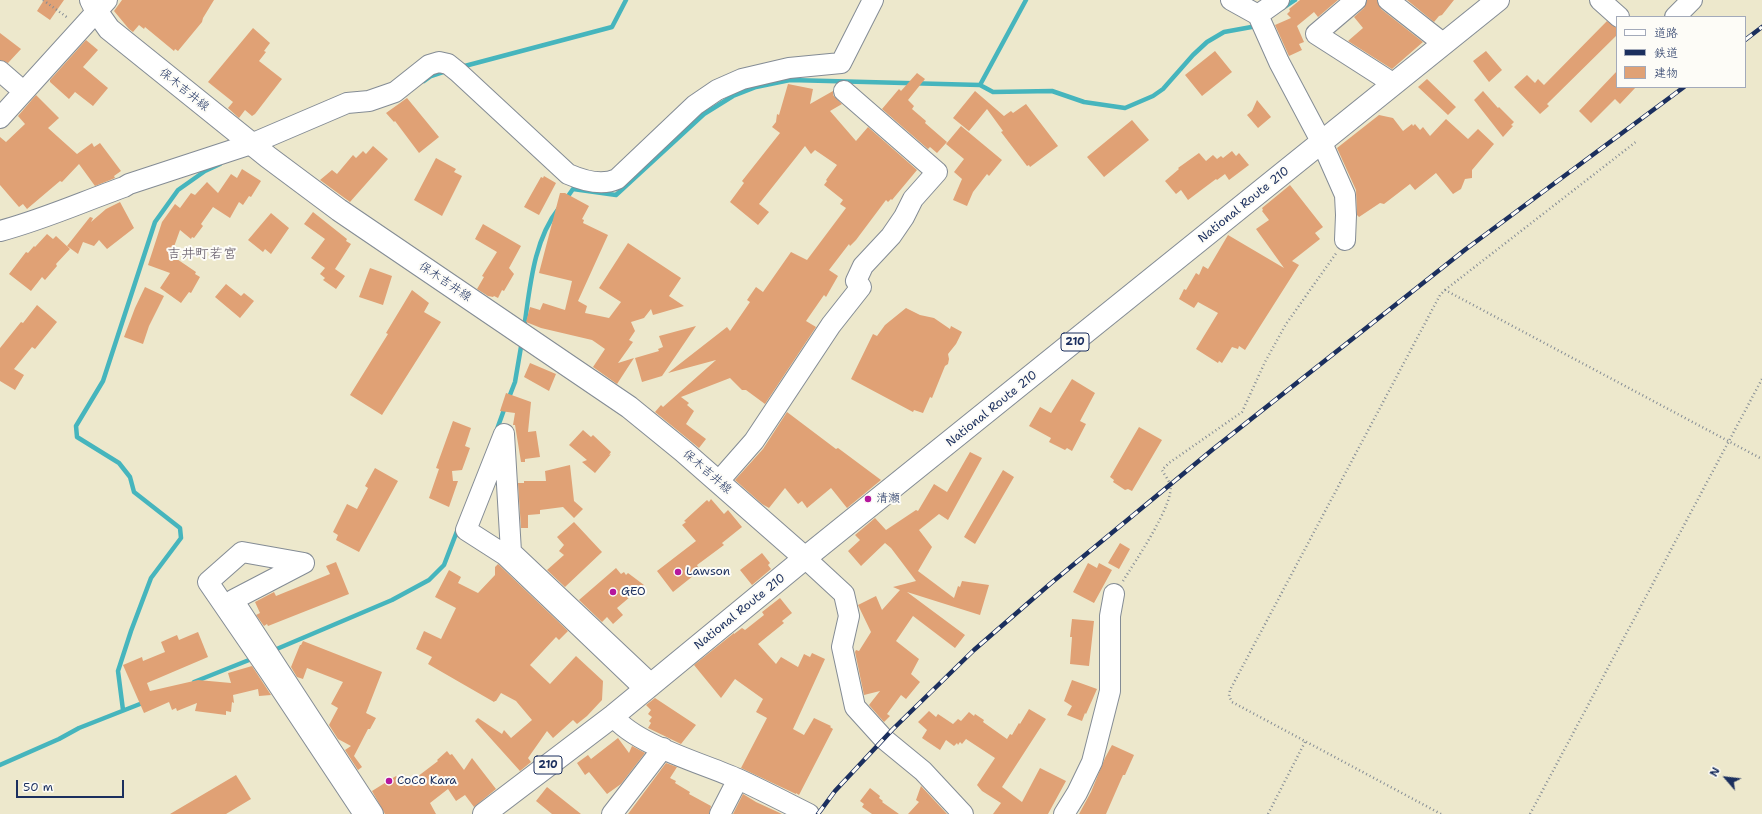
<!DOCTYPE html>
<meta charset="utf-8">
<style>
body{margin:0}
#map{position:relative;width:1762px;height:814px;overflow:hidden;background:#ede8cc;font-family:"Shantell Sans","Klee One",sans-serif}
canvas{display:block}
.legend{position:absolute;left:1616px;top:16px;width:130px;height:72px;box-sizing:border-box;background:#fdfcf7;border:1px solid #a3aaba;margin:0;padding:5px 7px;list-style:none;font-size:12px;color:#1b2f5e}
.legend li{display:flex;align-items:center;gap:8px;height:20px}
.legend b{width:20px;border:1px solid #a3aaba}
.north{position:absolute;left:1706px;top:758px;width:40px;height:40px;-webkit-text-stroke:3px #fdfcf7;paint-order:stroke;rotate:298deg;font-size:11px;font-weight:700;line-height:16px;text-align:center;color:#1b2f5e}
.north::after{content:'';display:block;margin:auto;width:14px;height:18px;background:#1b2f5e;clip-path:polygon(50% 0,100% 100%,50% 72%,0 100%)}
.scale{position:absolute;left:16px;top:780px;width:108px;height:18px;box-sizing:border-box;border:2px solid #1b2f5e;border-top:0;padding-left:5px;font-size:12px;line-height:14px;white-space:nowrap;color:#1b2f5e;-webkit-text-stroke:3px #fdfcf7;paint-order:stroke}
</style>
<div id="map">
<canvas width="1762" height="814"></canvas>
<ul class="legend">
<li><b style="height:5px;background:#fff"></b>道路</li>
<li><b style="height:5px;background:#1b2f5e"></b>鉄道</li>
<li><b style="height:11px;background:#e0a175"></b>建物</li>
</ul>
<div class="north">N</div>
<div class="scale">50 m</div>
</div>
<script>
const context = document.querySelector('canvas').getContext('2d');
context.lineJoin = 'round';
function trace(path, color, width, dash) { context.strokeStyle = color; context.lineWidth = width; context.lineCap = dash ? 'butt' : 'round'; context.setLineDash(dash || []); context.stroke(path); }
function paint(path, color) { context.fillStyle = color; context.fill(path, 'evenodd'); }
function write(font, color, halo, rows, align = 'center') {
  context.font = font + ' "Shantell Sans","Klee One",sans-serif'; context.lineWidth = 4; context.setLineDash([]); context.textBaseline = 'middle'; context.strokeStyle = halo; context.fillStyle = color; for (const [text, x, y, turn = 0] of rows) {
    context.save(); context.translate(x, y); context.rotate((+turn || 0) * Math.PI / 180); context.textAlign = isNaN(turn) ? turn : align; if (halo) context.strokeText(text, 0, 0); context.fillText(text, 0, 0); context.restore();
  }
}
const stream = new Path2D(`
 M 1283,8 L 1295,0
 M 461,67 L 612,27 L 626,0
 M 424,81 L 431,76 L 446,71
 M 980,85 L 993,92 L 1052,91 L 1084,102 L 1125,108 L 1153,96 L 1163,89 L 1193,55 L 1207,42 L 1224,32 L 1257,26
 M 566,199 L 573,189 L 616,195 L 704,114 L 733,96 L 756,87 L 790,80 L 980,85 L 1026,0
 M 524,328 C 530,288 533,241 559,208
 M 508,400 L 515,382 L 522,341
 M 496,432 L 505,407
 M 272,651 L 392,600 L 429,580 L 444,565 L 459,526
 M 194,682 L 254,658
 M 123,710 L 118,671 L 131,631 L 151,578 L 181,538 L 180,528 L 134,492 L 130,477 L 119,463 L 77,437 L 76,426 L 103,381 L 155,222 L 178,190 L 205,171 L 220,164
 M 0,765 L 59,739 L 79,728 L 145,702`);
const building = new Path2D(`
 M 44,0 L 64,0 L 50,20 L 37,11 Z
 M 122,0 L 214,0 L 203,18 L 202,22 L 178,51 L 175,49 L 174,51 L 145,27 L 144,29 L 139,25 L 133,32 L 129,29 L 114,11 Z
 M 1300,0 L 1338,0 L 1318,17 L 1314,12 L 1297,26 L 1304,42 L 1299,44 L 1302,50 L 1289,56 L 1275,25 L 1291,18 L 1287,14 L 1290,11 L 1289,9 Z
 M 1367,0 L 1377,0 L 1381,9 L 1423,42 L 1392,69 L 1348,41 L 1363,28 L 1354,17 L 1364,8 Z
 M 1407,0 L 1454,0 L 1442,15 L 1439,16 L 1434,22 Z
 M 1607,21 L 1617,28 L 1617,35 L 1547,104 L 1549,106 L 1540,114 L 1514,87 L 1527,75 L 1535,83 L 1538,79 L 1544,85 Z
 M 253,28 L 270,43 L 264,51 L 266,52 L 259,61 L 282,79 L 255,114 L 252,116 L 245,110 L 239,118 L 228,108 L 233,102 L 208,82 Z
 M 0,33 L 21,49 L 8,63 L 0,60 Z
 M 86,40 L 98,50 L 83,67 L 108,88 L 93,106 L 75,92 L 69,99 L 50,82 L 50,80 Z
 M 1215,51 L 1232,72 L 1202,96 L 1185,75 Z
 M 1486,51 L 1502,70 L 1489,82 L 1473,61 Z
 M 1617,71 L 1617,87 L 1636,87 L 1620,104 L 1615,99 L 1591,123 L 1579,111 Z
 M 917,73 L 925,79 L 908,100 L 914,106 L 912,109 L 926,121 L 925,123 L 947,142 L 937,153 L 930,147 L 928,149 L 882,109 L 899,89 L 901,91 Z
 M 1427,79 L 1456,107 L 1448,115 L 1418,87 Z
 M 788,84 L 813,89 L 810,104 L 833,91 L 833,95 L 842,104 L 830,111 L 856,141 L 868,127 L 917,170 L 892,200 L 891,199 L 888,202 L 886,200 L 856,240 L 850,246 L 849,244 L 829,270 L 838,276 L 826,297 L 824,295 L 806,321 L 816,327 L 765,404 L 746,390 L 742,390 L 730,378 L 681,397 L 689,403 L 687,405 L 694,411 L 686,424 L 706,439 L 699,448 L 655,412 L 661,405 L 663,407 L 716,360 L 668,373 L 727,327 L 730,331 L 750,302 L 747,300 L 756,287 L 763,292 L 791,252 L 807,260 L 846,208 L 840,204 L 843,200 L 824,185 L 827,181 L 826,180 L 837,165 L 815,150 L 811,154 L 805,146 L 759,204 L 769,212 L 758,225 L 730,202 L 744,183 L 742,181 L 780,133 L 772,127 L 776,122 L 777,114 L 779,115 Z
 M 975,91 L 1004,116 L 1011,111 L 1013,113 L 1026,104 L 1058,146 L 1030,167 L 1029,165 L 1027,166 L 1001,132 L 1003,131 L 987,109 L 969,131 L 953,118 Z
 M 1483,91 L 1498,108 L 1499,107 L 1514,122 L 1511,125 L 1513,126 L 1503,137 L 1474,100 Z
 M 36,95 L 59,118 L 48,128 L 77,154 L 92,143 L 94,147 L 100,143 L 121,171 L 114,176 L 115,178 L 95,186 L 79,164 L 62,182 L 60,181 L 27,209 L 23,204 L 19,207 L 0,185 L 0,137 L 6,142 L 25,124 L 18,116 Z
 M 407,98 L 439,137 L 419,153 L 395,121 L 394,122 L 386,113 Z
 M 1257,100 L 1271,117 L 1258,128 L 1247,115 L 1252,111 Z
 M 1379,115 L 1393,118 L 1403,131 L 1412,124 L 1413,126 L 1415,124 L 1420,130 L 1423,127 L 1430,136 L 1446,119 L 1468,139 L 1478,129 L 1494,144 L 1472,170 L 1472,178 L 1465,179 L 1461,189 L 1453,194 L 1436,173 L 1415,190 L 1410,184 L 1384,204 L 1380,203 L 1359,217 L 1357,215 L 1356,190 L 1337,148 Z
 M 1132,120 L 1149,140 L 1104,177 L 1087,157 Z
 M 961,126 L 1002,160 L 989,176 L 987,174 L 973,192 L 967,206 L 953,200 L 962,179 L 954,172 L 964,159 L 946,144 Z
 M 373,146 L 388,159 L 350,202 L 320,180 L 332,170 L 337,174 L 353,155 L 356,158 L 363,151 L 366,154 Z
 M 1232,151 L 1236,156 L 1239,153 L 1249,165 L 1229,180 L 1225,174 L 1217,180 L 1216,179 L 1188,200 L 1181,190 L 1176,194 L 1165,181 L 1179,169 L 1178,168 L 1199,153 L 1206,161 L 1213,155 L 1217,159 L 1221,156 L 1223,158 Z
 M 436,158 L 456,169 L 454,172 L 462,176 L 442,216 L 414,200 Z
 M 242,169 L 261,181 L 251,197 L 249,196 L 243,205 L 239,202 L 230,218 L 213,207 L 201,224 L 203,226 L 194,238 L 192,237 L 191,239 L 180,230 L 171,255 L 196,272 L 195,274 L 200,277 L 191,293 L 189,292 L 181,303 L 160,288 L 170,273 L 148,265 L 162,222 L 175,204 L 180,208 L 191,193 L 195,195 L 207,182 L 218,193 L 231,174 L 237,178 Z
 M 544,176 L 556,183 L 539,215 L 524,207 L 541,177 L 543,178 Z
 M 1290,185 L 1323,227 L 1315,233 L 1320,239 L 1292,261 L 1299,265 L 1245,350 L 1239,346 L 1238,349 L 1232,347 L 1222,363 L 1219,361 L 1218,363 L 1196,349 L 1218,313 L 1198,302 L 1194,308 L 1179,299 L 1184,289 L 1186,290 L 1196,273 L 1199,275 L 1203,266 L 1208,269 L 1228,235 L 1284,268 L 1256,229 L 1269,220 L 1262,211 L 1263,210 L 1262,208 Z
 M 560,193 L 565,193 L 589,206 L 582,219 L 584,220 L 583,223 L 608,235 L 578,301 L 587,306 L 585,313 L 609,318 L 621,302 L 599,288 L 628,243 L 681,278 L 669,296 L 684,306 L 653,315 L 651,309 L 644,318 L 631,322 L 635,331 L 629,340 L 633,342 L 618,363 L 634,358 L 617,384 L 593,367 L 605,349 L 595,342 L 592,340 L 541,328 L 526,322 L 530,307 L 540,310 L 543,303 L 565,310 L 572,281 L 539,273 Z
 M 120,202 L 134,228 L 107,249 L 99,240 L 94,246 L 83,242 L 78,254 L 67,246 L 90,217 L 93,218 L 91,222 L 106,209 Z
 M 313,212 L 347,239 L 346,241 L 351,244 L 335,269 L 345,276 L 336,289 L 323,280 L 325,278 L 320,274 L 325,268 L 311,258 L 325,239 L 304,224 Z
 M 271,213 L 289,228 L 271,254 L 265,249 L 263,252 L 248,240 Z
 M 483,224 L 521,246 L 509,268 L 514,274 L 504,291 L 502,290 L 498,298 L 494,296 L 493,297 L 488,296 L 477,289 L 484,277 L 482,276 L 497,252 L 475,239 Z
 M 47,234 L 53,239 L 56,236 L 70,249 L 56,264 L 57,266 L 45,280 L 42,277 L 31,291 L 9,274 L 26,252 L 28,253 L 34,246 L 35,247 Z
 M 370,268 L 392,276 L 383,305 L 359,297 Z
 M 226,284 L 241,296 L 244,293 L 254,301 L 240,318 L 215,297 Z
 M 145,287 L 164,296 L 149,326 L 143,344 L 124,337 L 135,308 Z
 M 412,290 L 429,303 L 424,312 L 441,322 L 382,415 L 350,395 L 388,334 L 386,333 Z
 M 37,305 L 57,322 L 35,349 L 32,347 L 14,369 L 24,375 L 15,390 L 0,381 L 0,348 L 21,322 L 23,323 Z
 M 906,308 L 920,315 L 934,318 L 950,329 L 951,326 L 962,332 L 956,344 L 948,354 L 949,359 L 948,364 L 945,366 L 932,398 L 930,397 L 923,413 L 914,410 L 913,412 L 851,379 L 873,334 L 877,336 L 885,325 Z
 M 696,326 L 662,376 L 642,382 L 635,358 L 659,351 L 658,349 L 663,347 L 659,336 Z
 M 530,363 L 556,374 L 549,391 L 524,377 Z
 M 1072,379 L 1095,393 L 1080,421 L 1086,424 L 1072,451 L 1067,448 L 1065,450 L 1049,442 L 1051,438 L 1029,426 L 1040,407 L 1051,413 Z
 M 506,393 L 531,402 L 528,432 L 536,431 L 540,457 L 525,459 L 525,462 L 521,462 L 515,425 L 513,425 L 515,413 L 500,411 Z
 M 787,412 L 836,449 L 838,448 L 881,480 L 847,508 L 831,488 L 807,508 L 802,501 L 798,504 L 785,488 L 769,508 L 762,504 L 735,480 L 763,449 Z
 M 453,421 L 471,428 L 465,446 L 470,448 L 462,470 L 452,471 L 453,481 L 458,481 L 449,507 L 429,498 L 439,469 L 436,468 Z
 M 1139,427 L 1162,440 L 1132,491 L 1128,489 L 1125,490 L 1113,482 L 1114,480 L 1110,477 Z
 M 583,430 L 591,437 L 593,435 L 611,452 L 609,455 L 611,454 L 595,473 L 582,462 L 587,460 L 569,445 Z
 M 970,452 L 982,458 L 948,520 L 939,514 L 919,530 L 932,547 L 918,571 L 954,598 L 958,586 L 960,587 L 962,581 L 989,585 L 980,615 L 907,592 L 965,635 L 955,648 L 913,616 L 896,641 L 919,659 L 911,674 L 920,682 L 906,699 L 901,695 L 887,714 L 890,716 L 884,722 L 869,705 L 880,691 L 864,695 L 855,652 L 856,650 L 859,651 L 871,632 L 858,605 L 876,596 L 882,610 L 900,590 L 893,587 L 916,581 L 891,548 L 885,543 L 861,566 L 848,551 L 860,540 L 855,535 L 875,518 L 886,530 L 916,510 L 918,511 L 934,484 L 947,492 Z
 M 570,465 L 574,501 L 583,509 L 574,518 L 563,507 L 540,510 L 540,514 L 528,515 L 528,528 L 521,528 L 518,483 L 524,483 L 524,481 L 546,481 L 545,471 Z
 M 375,468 L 398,481 L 359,552 L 336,540 L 338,535 L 333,532 L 347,504 L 357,509 L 368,488 L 365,486 Z
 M 1003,470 L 1014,477 L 975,544 L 964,537 Z
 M 711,499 L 724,514 L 728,510 L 742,527 L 722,543 L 724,545 L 697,565 L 698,567 L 696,569 L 698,572 L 673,592 L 657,571 L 696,541 L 682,525 L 686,522 L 684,521 L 707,500 L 709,502 Z
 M 574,522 L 602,552 L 565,587 L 547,570 L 564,555 L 559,551 L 564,545 L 557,537 Z
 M 1120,543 L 1130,549 L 1119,569 L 1108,563 Z
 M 762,553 L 770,563 L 768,565 L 771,569 L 752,585 L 740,570 Z
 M 336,562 L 349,594 L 268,626 L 267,624 L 264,626 L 256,615 L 260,613 L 255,602 L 274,592 L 276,596 L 330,574 L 326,566 Z
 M 1088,563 L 1097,568 L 1099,563 L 1112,570 L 1094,603 L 1073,592 Z
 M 498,564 L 568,631 L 559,640 L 556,637 L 530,665 L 550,684 L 576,656 L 603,681 L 602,700 L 587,716 L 577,724 L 573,720 L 553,738 L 547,731 L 528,758 L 531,762 L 520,771 L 475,721 L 478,718 L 502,734 L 504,730 L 511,738 L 532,720 L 516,701 L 501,693 L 496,701 L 495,701 L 494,702 L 428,664 L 432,657 L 416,649 L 424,631 L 441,639 L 456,608 L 435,597 L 449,570 L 461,577 L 458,583 L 478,593 L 495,575 L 495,567 Z
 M 616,568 L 621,574 L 624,572 L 626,575 L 628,573 L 644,585 L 617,608 L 623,615 L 613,624 L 607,617 L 602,622 L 579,600 Z
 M 780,598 L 792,613 L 782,621 L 784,623 L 758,644 L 776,664 L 781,657 L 798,667 L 804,654 L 810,657 L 812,653 L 825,659 L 793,729 L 804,735 L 814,718 L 831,726 L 830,727 L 833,729 L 799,795 L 796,793 L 796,794 L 741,768 L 767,718 L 756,712 L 763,699 L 735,679 L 721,698 L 694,665 L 734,633 L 734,634 L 742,628 L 745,630 L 764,615 L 762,612 Z
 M 1072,619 L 1094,621 L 1089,666 L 1070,664 L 1072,637 L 1070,637 Z
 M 198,632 L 208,657 L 147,683 L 150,691 L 198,680 L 231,683 L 228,673 L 252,666 L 271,695 L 259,696 L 258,689 L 233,695 L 234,703 L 232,702 L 231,712 L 226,711 L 226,715 L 195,711 L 197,703 L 177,711 L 176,708 L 172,710 L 169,702 L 144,713 L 123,665 L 142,657 L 143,661 L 165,652 L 161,642 L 177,635 L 179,640 Z
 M 303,641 L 382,672 L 366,713 L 376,718 L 370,729 L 368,729 L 354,756 L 362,767 L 358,770 L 345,750 L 351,746 L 338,739 L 329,725 L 338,708 L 331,704 L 343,682 L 307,668 L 303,679 L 297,677 L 291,667 L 300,645 L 301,645 Z
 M 1072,680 L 1097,689 L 1086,714 L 1085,713 L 1082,721 L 1067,715 L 1072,706 L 1064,701 Z
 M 655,698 L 696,725 L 681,744 L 648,728 L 651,723 L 649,721 L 652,717 L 648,714 L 651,710 L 646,705 Z
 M 1029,709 L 1046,719 L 1002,787 L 1022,802 L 1040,768 L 1066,781 L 1048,814 L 993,814 L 1001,803 L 982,791 L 977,785 L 995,758 L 966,739 L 962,744 L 960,742 L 958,745 L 957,743 L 954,746 L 946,740 L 940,750 L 922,738 L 927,730 L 918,722 L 929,711 L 936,717 L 938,714 L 953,724 L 958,719 L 961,721 L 969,712 L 974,716 L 975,714 L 984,720 L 983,722 L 1007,739 L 1010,734 L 1012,735 L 1019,723 L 1020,724 Z
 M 618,738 L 629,753 L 632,746 L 645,753 L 621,784 L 607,794 L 589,772 L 585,775 L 577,763 L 588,755 L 591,759 Z
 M 1112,745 L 1134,755 L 1125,775 L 1123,775 L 1106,814 L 1079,814 L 1091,792 L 1105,758 Z
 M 447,751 L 450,755 L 452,754 L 464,770 L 472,758 L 496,789 L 474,807 L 465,795 L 456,801 L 448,789 L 430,803 L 436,814 L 385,814 L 372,791 L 396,776 L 400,781 L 405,778 L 409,783 L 438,761 L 437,760 Z
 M 666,763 L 677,767 L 670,778 L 676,781 L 675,783 L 690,792 L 689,794 L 711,806 L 709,814 L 628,814 Z
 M 236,775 L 251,799 L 226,814 L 170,814 Z
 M 921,786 L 947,814 L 908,814 L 919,802 L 916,800 Z
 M 547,787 L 581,814 L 552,814 L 536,801 Z
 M 870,788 L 880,796 L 879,798 L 883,801 L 882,802 L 899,814 L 872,814 L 862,807 L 864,804 L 860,801 Z
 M 743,794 L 756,802 L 782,814 L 733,814 Z`);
const path = new Path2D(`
 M 43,0 L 68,18
 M 1445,290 L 1637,141
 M 1123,581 C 1134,563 1176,502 1170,484 C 1168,479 1164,474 1162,470 L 1169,463 L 1242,412 L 1265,362 L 1286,324 L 1337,252
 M 1268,814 L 1305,742
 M 1441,814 L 1232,702 L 1229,696 L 1230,690 L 1440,295 L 1445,290 L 1762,459
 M 1530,814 L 1762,379`);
const minor = new Path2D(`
 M 1231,0 L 1258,15 L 1279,62 L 1322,143 L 1345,195 L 1346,215 L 1345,240
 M 1356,0 L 1316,34 L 1394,84
 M 1388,0 L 1444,44
 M 1600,0 L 1619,17
 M 1258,15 L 1279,0
 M 1675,17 L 1692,0
 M 0,71 L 23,91
 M 0,118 L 107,0
 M 0,231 C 42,220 82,202 124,187 L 129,184 L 251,144 L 347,103 L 369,101 L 395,92 L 429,65 L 439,62 L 448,64 L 458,72 L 568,174 C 584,181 602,186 617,179 L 695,105 L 717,90 L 742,79 L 789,68 L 841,63 L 873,0
 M 718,482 L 754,441 L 831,325 L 861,287 L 856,281 L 863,266 L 891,236 L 904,217 L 913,199 L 937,172 L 844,91
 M 805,558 L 844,594 L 849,616 L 842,647 L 855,707 L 884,739 L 923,771 L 963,814
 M 645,689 L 505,555 L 466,530 L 504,434 L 511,552 L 651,684
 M 613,716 C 636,745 702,763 738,779 C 762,790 785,802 809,814
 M 364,814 L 269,671 L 208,582 L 242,552 L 304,563 L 233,600 L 373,814
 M 612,814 L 663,748
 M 720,814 L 738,779
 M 1064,814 L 1077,793 L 1092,762 L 1110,691 L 1110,616 L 1114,594`);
const major = new Path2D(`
 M 91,0 L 97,12 L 109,29 L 268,157 L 339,210 L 629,407 L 683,451 L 805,558`);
const highway = new Path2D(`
 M 484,814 L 613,716 L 805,558 L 1498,0`);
const rail = new Path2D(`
 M 1745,40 L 1762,27
 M 818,814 L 835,791 L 893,729 L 974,650 L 1050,584 L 1212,450 L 1466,249 L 1684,87`);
const markers = [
 [868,499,4,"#b5179e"],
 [678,572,4,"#b5179e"],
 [613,592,4,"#b5179e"],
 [389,781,4,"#b5179e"]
];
const shields = [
 [1075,342,28],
 [548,765,28]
];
const shieldNames = [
 ["210",1075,342],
 ["210",548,765]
];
const streetNames = [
 ["保木吉井線",184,90,39],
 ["National Route 210",1244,205,-39],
 ["保木吉井線",445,282,34],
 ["National Route 210",992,409,-39],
 ["保木吉井線",707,472,41],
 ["National Route 210",740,612,-39]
];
const poiNames = [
 ["清瀬",876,499],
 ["Lawson",686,572],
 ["GEO",621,592],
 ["CoCo Kara",397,781]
];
const quarterNames = [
 ["吉井町若宮",202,254]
];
trace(stream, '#46b5bd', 4.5);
paint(building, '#e0a175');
trace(minor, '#848c95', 22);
trace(major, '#848c95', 24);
trace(highway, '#848c95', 24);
trace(path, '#848c95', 2.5, [1, 3]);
trace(minor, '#fff', 20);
trace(major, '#fff', 22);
trace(highway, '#fff', 22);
trace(rail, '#1b2f5e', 4.5);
trace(rail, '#fdfcf7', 3, [9]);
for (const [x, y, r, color] of markers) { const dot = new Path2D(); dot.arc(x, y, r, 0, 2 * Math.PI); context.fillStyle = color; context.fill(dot); trace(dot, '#fdfcf7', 1.5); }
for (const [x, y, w] of shields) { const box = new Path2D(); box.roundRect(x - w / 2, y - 9, w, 18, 3); context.fillStyle = '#fdfcf7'; context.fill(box); trace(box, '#1b2f5e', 1); }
write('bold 11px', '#1b2f5e', null, shieldNames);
write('12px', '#1b2f5e', '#fdfcf7', streetNames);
write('12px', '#1b2f5e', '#fdfcf7', poiNames, 'left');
write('14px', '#605766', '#fdfcf7', quarterNames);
</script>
